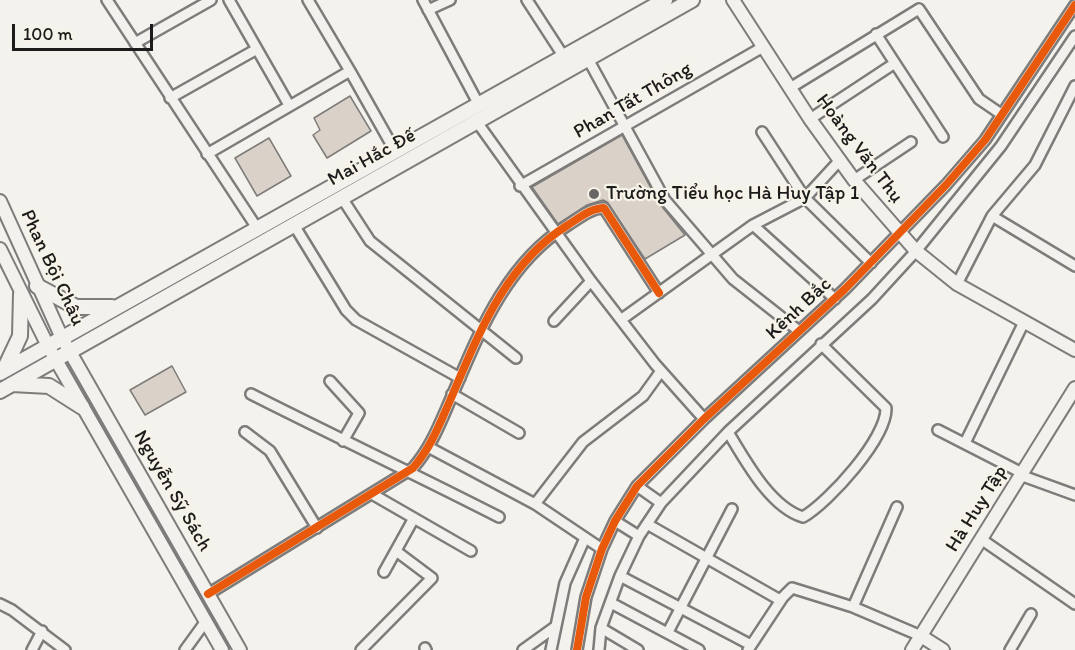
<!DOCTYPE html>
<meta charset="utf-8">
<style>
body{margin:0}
#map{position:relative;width:1075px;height:650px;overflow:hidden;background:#f4f2ec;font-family:Itim,sans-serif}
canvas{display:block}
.scale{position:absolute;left:12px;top:24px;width:141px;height:27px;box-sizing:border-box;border:3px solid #1c1c1c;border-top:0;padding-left:8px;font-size:18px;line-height:21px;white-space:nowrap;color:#1c1c1c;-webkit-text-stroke:4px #f7f3e8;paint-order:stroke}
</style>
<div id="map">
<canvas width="1075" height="650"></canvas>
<div class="scale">100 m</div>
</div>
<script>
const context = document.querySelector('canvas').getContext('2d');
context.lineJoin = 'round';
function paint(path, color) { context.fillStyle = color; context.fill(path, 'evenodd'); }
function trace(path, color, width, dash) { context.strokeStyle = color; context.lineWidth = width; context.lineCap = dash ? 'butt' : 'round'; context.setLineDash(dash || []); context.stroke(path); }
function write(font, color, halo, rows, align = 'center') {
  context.font = font + ' Itim,sans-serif'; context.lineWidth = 4.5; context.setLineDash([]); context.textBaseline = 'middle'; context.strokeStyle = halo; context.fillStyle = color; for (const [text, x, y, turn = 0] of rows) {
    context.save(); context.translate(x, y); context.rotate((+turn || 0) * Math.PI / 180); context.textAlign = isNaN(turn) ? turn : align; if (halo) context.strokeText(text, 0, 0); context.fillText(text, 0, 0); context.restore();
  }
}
const building = new Path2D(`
 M 350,96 L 371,131 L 327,158 L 313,135 L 320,130 L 314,118 Z
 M 622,135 L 659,203 L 685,235 L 645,259 L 607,202 L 603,200 L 587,205 L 558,224 L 532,187 Z
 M 269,138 L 291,176 L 257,196 L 235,158 Z
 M 172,366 L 186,392 L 145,415 L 130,390 Z`);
const street = new Path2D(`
 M 107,0 L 257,228
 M 229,0 L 289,105
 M 423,0 L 479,105
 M 527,0 L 564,57
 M 428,10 L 450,0
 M 876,34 L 943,137
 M 135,43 L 211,0
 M 588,59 L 665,200 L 733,279 L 799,331
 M 350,71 L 395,151
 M 790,88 L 919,9 L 979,99 L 1001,114
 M 170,98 L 257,49
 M 810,119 L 895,63
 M 477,122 L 591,281 L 655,364 L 704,419
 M 762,132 L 805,198 L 871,263
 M 207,154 L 350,71 L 308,0
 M 854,180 L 911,142
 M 520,186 L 763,47
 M 342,198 L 370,241 L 516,358
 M 992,216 L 1075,266
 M 294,225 L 346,310 L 356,320 L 460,378
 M 753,225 L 835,299
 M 957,284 L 992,216 L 1035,165 L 1075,86
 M 622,319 L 753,225 L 805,198 L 840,160
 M 554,321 L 591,281
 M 330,381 L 359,413 L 343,441
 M 251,394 C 334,436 417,475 499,517
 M 452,394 L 519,433
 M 938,430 L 1022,473
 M 245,432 L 270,451 L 317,528
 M 728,432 C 745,460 770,507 803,517 C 829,502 887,438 886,408 L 821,344
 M 965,443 L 1024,322
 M 430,448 L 535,504 L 602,549
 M 1020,475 L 1075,495
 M 637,486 L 661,503
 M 372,494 L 471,551
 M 535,504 L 583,442 L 643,396 L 661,371
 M 615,521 L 639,536
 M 647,524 L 780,600
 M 981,539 L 1075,604
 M 384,572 L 414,518
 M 620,576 L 751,645
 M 208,594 L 413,468 C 432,446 440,423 452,396 C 479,333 506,263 568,225 C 579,218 591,208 604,208 L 659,293
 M 611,603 L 699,650
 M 0,604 L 12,610 L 65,650
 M 853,607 L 897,507
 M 601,628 L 638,650
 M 668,632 L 732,509
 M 425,648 L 426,650
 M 32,650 L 42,631
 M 185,650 L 206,621
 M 361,650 L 432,578 L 396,551
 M 523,650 L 555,627
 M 551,650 L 565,583 L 585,538
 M 577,650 L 586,597 L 602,549 L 615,521 L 637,486 L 704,419 L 845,289 L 946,185 L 985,140 L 1075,5
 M 599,650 L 601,628 L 620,576 L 639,536 L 661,503 L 728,432 L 872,299 L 916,251 L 1001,146 L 1075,36
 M 748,650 L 783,597 L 792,588 L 853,607 L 921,636
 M 1010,650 L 1031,614`);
const secondary = new Path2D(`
 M 733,0 L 810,119 L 854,180 L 916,251 L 957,284 L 1075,350
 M 0,201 L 62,338 L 240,650
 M 0,249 L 48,346 L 222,650
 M 921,636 L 943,650
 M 912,650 L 1075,388`);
const primary = new Path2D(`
 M 37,286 L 76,307 L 112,307
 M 4,370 L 20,336 L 21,294
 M 0,373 L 665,0
 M 12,384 L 49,386 L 82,407
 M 0,391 L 692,0`);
const cycleway = new Path2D(`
 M 208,594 L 413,468 C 432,446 440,423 452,396 C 479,333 506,263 568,225 C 579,218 591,208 604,208 L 659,293
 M 577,650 L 586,597 L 602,549 L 615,521 L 637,486 L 704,419 L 845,289 L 946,185 L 985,140 L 1075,5`);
const markers = [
 [594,194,6,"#686765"]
];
const streetNames = [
 ["Phan Tất Thông",633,101,-30],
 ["Hoàng Văn Thụ",859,149,53],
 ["Mai Hắc Đế",372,158,-29],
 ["Phan Bội Châu",52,268,65],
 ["Kênh Bắc",799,309,-43],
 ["Nguyễn Sỹ Sách",172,491,60],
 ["Hà Huy Tập",977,509,-58]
];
const poiNames = [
 ["Trường Tiểu học Hà Huy Tập 1",606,194]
];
paint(building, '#dad2c8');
trace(building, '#7d7c7a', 1.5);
trace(street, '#7d7c7a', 14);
trace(secondary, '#7d7c7a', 16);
trace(primary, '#7d7c7a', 18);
trace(street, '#f2f1ed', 9);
trace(secondary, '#f2f1ed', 12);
trace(primary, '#f2f1ed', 14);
trace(cycleway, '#e8590c', 8);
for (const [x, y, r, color] of markers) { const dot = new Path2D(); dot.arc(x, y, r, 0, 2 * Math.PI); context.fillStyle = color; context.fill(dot); trace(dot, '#f7f3e8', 2); }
write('20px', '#1c1c1c', '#f7f3e8', streetNames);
write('20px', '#1c1c1c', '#f7f3e8', poiNames, 'left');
</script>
